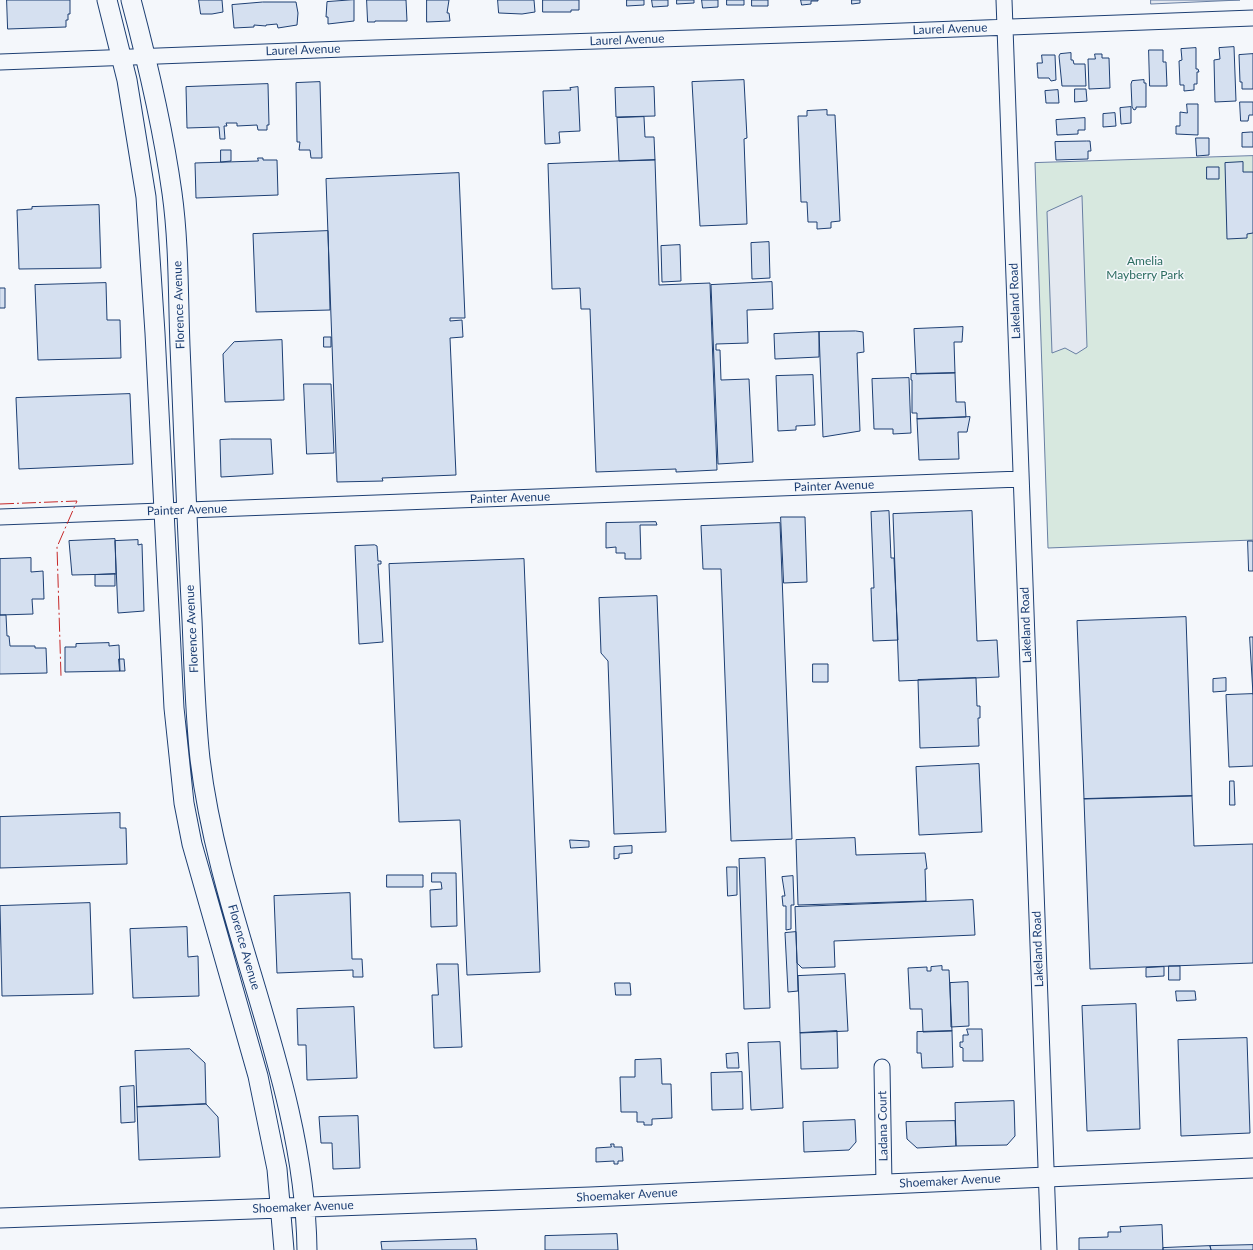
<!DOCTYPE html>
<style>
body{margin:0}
canvas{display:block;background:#f4f7fb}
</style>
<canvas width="1253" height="1250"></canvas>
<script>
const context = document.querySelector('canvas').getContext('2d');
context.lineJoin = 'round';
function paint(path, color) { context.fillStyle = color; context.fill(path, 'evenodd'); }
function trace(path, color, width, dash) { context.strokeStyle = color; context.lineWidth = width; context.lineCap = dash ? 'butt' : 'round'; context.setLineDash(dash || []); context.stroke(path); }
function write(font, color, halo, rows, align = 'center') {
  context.font = font + ' Lato,sans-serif'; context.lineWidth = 3; context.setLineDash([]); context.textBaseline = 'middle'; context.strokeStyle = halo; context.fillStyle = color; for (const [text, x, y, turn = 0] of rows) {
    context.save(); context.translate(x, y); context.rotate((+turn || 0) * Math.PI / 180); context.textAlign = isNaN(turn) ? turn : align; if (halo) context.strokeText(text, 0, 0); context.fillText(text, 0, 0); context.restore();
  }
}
const green = new Path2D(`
 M 1253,156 L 1253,540 L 1048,548 L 1035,163 Z`);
const parking = new Path2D(`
 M 1151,0 L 1240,0 L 1151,4 Z
 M 1082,196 L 1087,347 L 1076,354 L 1065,348 L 1052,353 L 1047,212 Z`);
const building = new Path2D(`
 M 7,0 L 70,0 L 70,14 L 68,14 L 68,20 L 66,20 L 66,27 L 8,29 Z
 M 199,0 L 222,0 L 223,12 L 212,14 L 201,14 Z
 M 354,0 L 354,21 L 328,24 L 328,17 L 326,17 L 327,2 Z
 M 367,0 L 406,0 L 407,21 L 375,21 L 375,22 L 368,22 Z
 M 427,0 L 449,0 L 447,13 L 449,13 L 450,21 L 427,22 Z
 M 498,0 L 534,0 L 535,12 L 522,14 L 499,13 Z
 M 543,0 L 579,0 L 579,10 L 571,10 L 571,12 L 543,12 Z
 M 627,0 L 644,0 L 644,5 L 627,6 Z
 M 652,0 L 668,0 L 668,6 L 653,7 Z
 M 677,0 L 694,0 L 694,3 L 677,4 Z
 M 702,0 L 718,0 L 718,7 L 703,8 Z
 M 727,0 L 744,0 L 744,5 L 727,5 Z
 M 752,0 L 768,0 L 768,6 L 752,6 Z
 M 801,0 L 818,0 L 818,1 L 811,1 L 811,4 L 802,5 Z
 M 852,0 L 860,0 L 860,3 L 852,4 Z
 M 263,2 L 296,2 L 298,13 L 297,25 L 278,28 L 277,24 L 266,25 L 266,26 L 254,25 L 254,27 L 234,28 L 232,5 Z
 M 1234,47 L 1236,101 L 1215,102 L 1214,60 L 1220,59 L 1219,48 Z
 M 1196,48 L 1196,69 L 1198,69 L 1199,72 L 1197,72 L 1197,84 L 1194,84 L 1194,90 L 1184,91 L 1184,85 L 1180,85 L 1179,61 L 1182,60 L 1181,49 Z
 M 1149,50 L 1163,50 L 1163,62 L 1166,62 L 1167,86 L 1150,86 Z
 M 1071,53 L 1071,60 L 1073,60 L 1074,64 L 1085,64 L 1086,86 L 1062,86 L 1059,56 L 1060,54 Z
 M 1095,54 L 1102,54 L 1102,58 L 1109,58 L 1110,88 L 1089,89 L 1088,59 L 1095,59 Z
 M 1253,54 L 1253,89 L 1242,89 L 1242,82 L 1240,82 L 1239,55 Z
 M 1042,55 L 1055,55 L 1056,80 L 1051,81 L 1049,78 L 1038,78 L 1037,63 L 1042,63 Z
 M 744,80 L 747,138 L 744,139 L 747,224 L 700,226 L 692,82 Z
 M 1144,80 L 1144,83 L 1146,83 L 1146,107 L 1136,107 L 1136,109 L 1134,110 L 1132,107 L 1131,84 L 1132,81 Z
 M 320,82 L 322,158 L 311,158 L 310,150 L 299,150 L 300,142 L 297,142 L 296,83 Z
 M 268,84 L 269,125 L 267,125 L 267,130 L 258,130 L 257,125 L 237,126 L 237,123 L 226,123 L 227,126 L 224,126 L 225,139 L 220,139 L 219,127 L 187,128 L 186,87 Z
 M 578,87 L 580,131 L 559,132 L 560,143 L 545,144 L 543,91 L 571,90 L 570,88 Z
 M 654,87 L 655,116 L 616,117 L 615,88 Z
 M 1075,89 L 1086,89 L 1087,101 L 1075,102 Z
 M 1058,90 L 1059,103 L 1046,103 L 1045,91 Z
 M 1240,102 L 1253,102 L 1253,115 L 1249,115 L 1248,121 L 1241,121 Z
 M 1187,104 L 1198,104 L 1198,135 L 1176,134 L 1176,126 L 1180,126 L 1180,112 L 1187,113 Z
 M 1131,107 L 1131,123 L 1121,124 L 1120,108 Z
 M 827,110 L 827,115 L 835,115 L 840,221 L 831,222 L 831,228 L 817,229 L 817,222 L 808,222 L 807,202 L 801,202 L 798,116 L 807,116 L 807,111 Z
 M 1115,113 L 1116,126 L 1103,127 L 1103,114 Z
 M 644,117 L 645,137 L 654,137 L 655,160 L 619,161 L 617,118 Z
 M 1085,118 L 1085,130 L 1078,130 L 1078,134 L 1057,135 L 1056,120 Z
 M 1251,132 L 1253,132 L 1253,147 L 1242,147 L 1242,133 Z
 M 1196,138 L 1209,138 L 1209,155 L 1197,156 Z
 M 1087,141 L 1090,141 L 1091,151 L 1088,151 L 1088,159 L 1056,160 L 1055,142 Z
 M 221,150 L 231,150 L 231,161 L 221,162 Z
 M 258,158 L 263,158 L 263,160 L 277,160 L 278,195 L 196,198 L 195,163 L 258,161 Z
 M 655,160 L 659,285 L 710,283 L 717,470 L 676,472 L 676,469 L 596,472 L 590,309 L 581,309 L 580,288 L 552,289 L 548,164 Z
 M 1243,162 L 1243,172 L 1253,172 L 1253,233 L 1247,234 L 1247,238 L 1227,239 L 1225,163 Z
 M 1207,167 L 1219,167 L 1219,179 L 1207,179 Z
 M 459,173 L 465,318 L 450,318 L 450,321 L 462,320 L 463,337 L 450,338 L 456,475 L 382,478 L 383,481 L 337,482 L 326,179 Z
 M 99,205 L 101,268 L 19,269 L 17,210 L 32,209 L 32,207 Z
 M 328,231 L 330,310 L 256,312 L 253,234 Z
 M 769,242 L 770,278 L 752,279 L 751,243 Z
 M 680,245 L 681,281 L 662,282 L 661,246 Z
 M 772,282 L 773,309 L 747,310 L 748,343 L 716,344 L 716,350 L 720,350 L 721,380 L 749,379 L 753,462 L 718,464 L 711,285 Z
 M 106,283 L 107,320 L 120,320 L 121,358 L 38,360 L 35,285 Z
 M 0,288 L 5,288 L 5,308 L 0,308 Z
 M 963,327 L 962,342 L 954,342 L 955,373 L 916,374 L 914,329 Z
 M 856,331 L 863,332 L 864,352 L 857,353 L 860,431 L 823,437 L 819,332 Z
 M 819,332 L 819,357 L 775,359 L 774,334 Z
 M 324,337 L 331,337 L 331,347 L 324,347 Z
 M 282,340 L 284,400 L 225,402 L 223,354 L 234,342 Z
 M 955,373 L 956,402 L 965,402 L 966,417 L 917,419 L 917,413 L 912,413 L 912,380 L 911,380 L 911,374 Z
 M 813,375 L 815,425 L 796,426 L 796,430 L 778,431 L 776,376 Z
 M 909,378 L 911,433 L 893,434 L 893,429 L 874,429 L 872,379 Z
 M 304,384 L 331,384 L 334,453 L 307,454 Z
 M 130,394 L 133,464 L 19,469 L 16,398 Z
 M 970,417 L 967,432 L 958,432 L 959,459 L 919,460 L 917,419 Z
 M 231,439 L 271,439 L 273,474 L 221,477 L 220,440 Z
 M 889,511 L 891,558 L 894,558 L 898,640 L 873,641 L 871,588 L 874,588 L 871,512 Z
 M 972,511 L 977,641 L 997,640 L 999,677 L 899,681 L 893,514 Z
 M 781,517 L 805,517 L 807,582 L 784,583 Z
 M 656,522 L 657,525 L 640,525 L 641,559 L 625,559 L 625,553 L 616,553 L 616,547 L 606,548 L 606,523 Z
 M 780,523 L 792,839 L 731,841 L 721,569 L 703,569 L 701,526 Z
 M 115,539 L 116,574 L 72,575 L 69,541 Z
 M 138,540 L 138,545 L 142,544 L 144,611 L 118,613 L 115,541 Z
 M 1248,541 L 1253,541 L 1253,571 L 1249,571 Z
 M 375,545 L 377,546 L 378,561 L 381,561 L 381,564 L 378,564 L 383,642 L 359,644 L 355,546 Z
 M 31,558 L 31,572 L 43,571 L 44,599 L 32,599 L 33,614 L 0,615 L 0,559 Z
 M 524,559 L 540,972 L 467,975 L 460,820 L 399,822 L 389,564 Z
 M 115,574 L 115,586 L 95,586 L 95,575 Z
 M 657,596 L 666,832 L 614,834 L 608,661 L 601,653 L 599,598 Z
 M 0,615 L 6,615 L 7,636 L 9,636 L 10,646 L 35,646 L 35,648 L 46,648 L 47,673 L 0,674 Z
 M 1186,617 L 1192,796 L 1084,799 L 1077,621 Z
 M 1250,637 L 1253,637 L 1253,694 Z
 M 109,643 L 109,646 L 119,645 L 120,671 L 65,672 L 65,647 L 76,647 L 76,644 Z
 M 119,659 L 124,659 L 125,671 L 120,671 Z
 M 813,664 L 828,664 L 828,682 L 813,682 Z
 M 976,678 L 977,706 L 980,706 L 980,718 L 978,718 L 979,746 L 920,748 L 918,680 Z
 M 1226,678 L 1226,691 L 1213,692 L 1213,679 Z
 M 1253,694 L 1253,766 L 1229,767 L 1226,695 Z
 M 979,764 L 982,832 L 919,835 L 916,767 Z
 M 1230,781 L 1234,781 L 1235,805 L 1230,805 Z
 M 1192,796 L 1194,846 L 1253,844 L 1253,963 L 1090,969 L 1084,799 Z
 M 120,813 L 120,828 L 126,828 L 127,864 L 0,868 L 0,817 Z
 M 855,838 L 856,855 L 925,853 L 927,869 L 925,869 L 926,901 L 798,905 L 796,840 Z
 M 570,840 L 589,841 L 589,847 L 571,848 Z
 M 632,846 L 632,853 L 619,854 L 619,858 L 614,859 L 614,847 Z
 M 765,858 L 770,1008 L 744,1009 L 739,859 Z
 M 727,867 L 737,867 L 737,895 L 728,896 Z
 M 432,873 L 456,873 L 457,926 L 431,927 L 430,890 L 442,889 L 441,882 L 432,882 Z
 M 387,875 L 423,875 L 423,887 L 387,887 Z
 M 793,876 L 794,905 L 791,905 L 791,929 L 786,930 L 786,906 L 783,906 L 782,896 L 785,896 L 782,877 Z
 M 350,893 L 352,959 L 362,959 L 363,977 L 353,977 L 353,970 L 277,973 L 274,896 Z
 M 973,900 L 975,935 L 834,941 L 835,967 L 802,968 L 797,963 L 795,907 Z
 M 90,903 L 93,994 L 2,996 L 0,906 Z
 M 187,927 L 188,957 L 198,956 L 199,996 L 133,998 L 130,929 Z
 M 796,932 L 798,991 L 788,992 L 785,933 Z
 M 437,964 L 458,964 L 462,1047 L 434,1048 L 432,995 L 438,995 Z
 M 942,966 L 942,970 L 949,970 L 952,1031 L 923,1032 L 922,1009 L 910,1009 L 908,968 L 927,967 L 927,971 L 931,971 L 931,967 Z
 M 1169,966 L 1180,966 L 1180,980 L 1169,980 Z
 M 1164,967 L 1164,976 L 1146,977 L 1146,968 Z
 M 845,974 L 848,1031 L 800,1033 L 798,976 Z
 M 968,982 L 969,1026 L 951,1027 L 950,983 Z
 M 615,983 L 630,983 L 631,995 L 616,995 Z
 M 1176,991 L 1195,991 L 1196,1000 L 1177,1001 Z
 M 1136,1004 L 1140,1129 L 1087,1131 L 1082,1006 Z
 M 354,1007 L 357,1078 L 307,1080 L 306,1045 L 298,1045 L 297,1009 Z
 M 967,1029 L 982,1029 L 983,1061 L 963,1061 L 963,1048 L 960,1047 L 960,1042 L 963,1042 L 963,1035 L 968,1035 Z
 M 837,1031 L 838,1068 L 801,1069 L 800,1033 Z
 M 952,1031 L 953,1067 L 922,1068 L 921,1053 L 917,1053 L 917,1032 Z
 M 1247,1038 L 1250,1133 L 1181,1136 L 1178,1040 Z
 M 780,1042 L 783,1108 L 751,1110 L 748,1043 Z
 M 190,1049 L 205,1063 L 206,1104 L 137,1107 L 135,1051 Z
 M 738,1053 L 739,1068 L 727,1068 L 726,1054 Z
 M 661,1059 L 662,1084 L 671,1084 L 672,1118 L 652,1119 L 652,1125 L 644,1125 L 644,1122 L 637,1122 L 637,1112 L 621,1112 L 620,1077 L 635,1077 L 635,1060 Z
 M 742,1072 L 743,1109 L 712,1110 L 711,1073 Z
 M 134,1086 L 135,1122 L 121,1123 L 120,1087 Z
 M 1014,1101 L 1015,1136 L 1007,1145 L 956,1146 L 955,1103 Z
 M 206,1104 L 218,1117 L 220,1157 L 139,1160 L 137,1107 Z
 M 358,1116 L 360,1168 L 333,1169 L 332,1143 L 321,1143 L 319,1117 Z
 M 855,1120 L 856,1142 L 849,1150 L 804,1152 L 803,1122 Z
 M 955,1121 L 956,1146 L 917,1148 L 907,1139 L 906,1122 Z
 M 611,1144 L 614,1144 L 614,1147 L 622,1147 L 623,1161 L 618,1161 L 618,1164 L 614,1164 L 614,1161 L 596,1162 L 596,1148 L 611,1147 Z
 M 1162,1225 L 1163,1250 L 1079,1250 L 1079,1238 L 1108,1237 L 1108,1232 L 1121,1232 L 1120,1227 Z
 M 617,1234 L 618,1250 L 545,1250 L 545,1236 Z
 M 476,1239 L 477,1250 L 382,1250 L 381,1242 Z
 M 1253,1245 L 1253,1250 L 1211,1250 L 1210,1246 Z
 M 1210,1246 L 1211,1250 L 1163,1250 L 1163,1248 Z`);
const minor = new Path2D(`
 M 1004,0 L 1049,1250
 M 0,62 L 344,49 L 849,33 L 1253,18
 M 0,517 L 1021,479
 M 882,1067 L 884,1184`);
const major = new Path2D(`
 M 107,0 L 127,80 L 146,197 L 155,333 L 174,708 L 184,803 L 192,844 L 258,1076 L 277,1169 L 284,1250
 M 131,0 C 148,64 163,128 172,193 C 179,243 178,295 180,346 C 184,437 187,528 192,620 C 194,666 195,713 200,759 C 220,926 305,1081 307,1250
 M 0,1218 L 590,1197 L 1253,1168`);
const power = new Path2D(`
 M 0,504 L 77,501 L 57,547 L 61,676`);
const streetNames = [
 ["Laurel Avenue",950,29,-2],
 ["Laurel Avenue",627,40,-2],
 ["Laurel Avenue",303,50,-2],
 ["Lakeland Road",1015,301,-92],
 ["Florence Avenue",179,305,-92],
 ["Painter Avenue",834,486,-2],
 ["Painter Avenue",510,498,-2],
 ["Painter Avenue",187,510,-2],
 ["Lakeland Road",1026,625,-92],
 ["Florence Avenue",192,629,-93],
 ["Florence Avenue",244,947,74],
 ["Lakeland Road",1038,949,-92],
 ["Ladana Court",883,1126,-91],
 ["Shoemaker Avenue",950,1181,-3],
 ["Shoemaker Avenue",627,1195,-3],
 ["Shoemaker Avenue",303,1207,-2]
];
const parkNames = [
 ["Amelia",1145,261],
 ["Mayberry Park",1145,275]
];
paint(green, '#d7e8df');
trace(green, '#687fa3', 1);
paint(parking, '#e3e8f0');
trace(parking, '#687fa3', 1);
paint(building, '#d5e0f0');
trace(building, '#1d3f73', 1);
trace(minor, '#1d3f73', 17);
trace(major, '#1d3f73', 21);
trace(minor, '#f4f7fb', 15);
trace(major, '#f4f7fb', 19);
trace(power, '#c62828', 1, [14, 3, 2, 3]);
write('12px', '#1d3f73', '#f4f7fb', streetNames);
write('12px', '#2c6c60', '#f4f7fb', parkNames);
</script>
